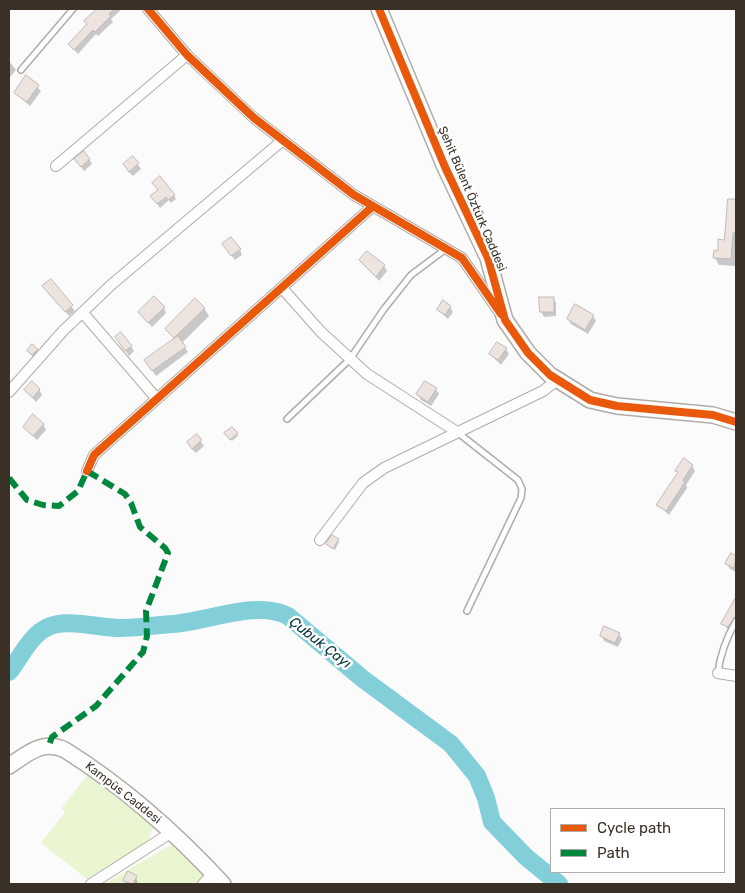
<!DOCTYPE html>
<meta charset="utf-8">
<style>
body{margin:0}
#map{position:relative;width:745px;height:893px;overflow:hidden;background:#fbfbfb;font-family:Rubik,sans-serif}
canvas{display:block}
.frame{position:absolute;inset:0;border:10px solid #3a3025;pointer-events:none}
.legend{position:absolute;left:550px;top:808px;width:175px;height:65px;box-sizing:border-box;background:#fff;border:1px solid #b0aca8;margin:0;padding:6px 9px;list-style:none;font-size:15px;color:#3a3025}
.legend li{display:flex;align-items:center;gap:10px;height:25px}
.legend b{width:25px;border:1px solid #b0aca8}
</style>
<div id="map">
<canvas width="745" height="893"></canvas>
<div class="frame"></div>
<ul class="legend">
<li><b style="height:6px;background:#e8590c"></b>Cycle path</li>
<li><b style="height:6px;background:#00873e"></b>Path</li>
</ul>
</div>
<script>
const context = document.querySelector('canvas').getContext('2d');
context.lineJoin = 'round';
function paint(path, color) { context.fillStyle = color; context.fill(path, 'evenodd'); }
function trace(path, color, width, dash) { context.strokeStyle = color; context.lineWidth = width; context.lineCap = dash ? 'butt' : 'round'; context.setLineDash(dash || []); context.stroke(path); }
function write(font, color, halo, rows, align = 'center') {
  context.font = font + ' Rubik,sans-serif'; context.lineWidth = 5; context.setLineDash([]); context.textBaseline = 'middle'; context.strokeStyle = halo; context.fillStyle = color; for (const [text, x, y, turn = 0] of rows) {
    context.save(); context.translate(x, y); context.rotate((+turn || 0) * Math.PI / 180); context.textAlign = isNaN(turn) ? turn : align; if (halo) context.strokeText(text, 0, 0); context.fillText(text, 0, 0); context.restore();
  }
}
const green = new Path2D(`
 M 88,774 L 153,827 L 148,842 L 87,879 L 41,843 L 65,812 L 61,809 Z
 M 174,843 L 205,875 L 197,884 L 104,884 Z`);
const shadow = new Path2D(`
 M 99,9 L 122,9 L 111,19 L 113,22 L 98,36 L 96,34 L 78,54 L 69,44 L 88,25 L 86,21 Z
 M 9,61 L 16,70 L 9,78 Z
 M 27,77 L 41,91 L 30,106 L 15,93 Z
 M 133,158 L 141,169 L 133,176 L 127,170 Z
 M 89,159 L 92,164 L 84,171 L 76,160 Z
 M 174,195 L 176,199 L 171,203 L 169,200 L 160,208 L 152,196 Z
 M 729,200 L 736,201 L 735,266 L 719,265 L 715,258 L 725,241 Z
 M 240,249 L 242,255 L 235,260 L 227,250 Z
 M 361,260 L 384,266 L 387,271 L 379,281 Z
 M 50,280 L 75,311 L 69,316 L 44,286 Z
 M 553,298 L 556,303 L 556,316 L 544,317 L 541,311 Z
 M 450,307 L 453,312 L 448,319 L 438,310 Z
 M 164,308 L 166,313 L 152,327 L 139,312 Z
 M 204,308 L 209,316 L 182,343 L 188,352 L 156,376 L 149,366 L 175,340 L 167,329 Z
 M 593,316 L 596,321 L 588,334 L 571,324 L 568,319 Z
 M 120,342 L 131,346 L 134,351 L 129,356 Z
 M 506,349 L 509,354 L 501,365 L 490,354 Z
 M 37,350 L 40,355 L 36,360 L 28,351 Z
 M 39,389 L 42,395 L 36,402 L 26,391 Z
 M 436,389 L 439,394 L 431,406 L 421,400 L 418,394 Z
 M 43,424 L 46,430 L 37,440 L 24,427 Z
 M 237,434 L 238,436 L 232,441 L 227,436 Z
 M 197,436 L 204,446 L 196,453 L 191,448 Z
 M 692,466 L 695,471 L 686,485 L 687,488 L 669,515 L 658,505 L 678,474 L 677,471 Z
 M 333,537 L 339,542 L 335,550 L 327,544 Z
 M 731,554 L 736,557 L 736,572 L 730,569 L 727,564 Z
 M 736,599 L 736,623 L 731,632 L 723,624 Z
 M 619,634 L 622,639 L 618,647 L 604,641 L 601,635 Z
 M 136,877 L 138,884 L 127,884 L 125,881 Z`);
const river = new Path2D(`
 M 9,672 C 21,657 30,635 48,627 C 66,618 99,628 120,628 C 138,628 155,625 173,624 C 210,621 256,600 288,616 L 363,679 L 451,744 L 477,776 L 486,798 L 492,822 L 526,857 L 559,884`);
const building = new Path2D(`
 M 97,9 L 114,9 L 109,14 L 111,16 L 95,32 L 93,30 L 74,50 L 68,44 L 87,24 L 84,21 Z
 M 26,75 L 39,85 L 27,102 L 14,93 Z
 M 84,151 L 90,159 L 81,167 L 74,159 Z
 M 133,156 L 139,163 L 129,172 L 123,164 Z
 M 160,176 L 175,195 L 168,200 L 166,197 L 157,204 L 150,196 L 158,190 L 152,183 Z
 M 728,199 L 736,199 L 736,233 L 733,233 L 731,259 L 713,258 L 714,250 L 718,251 L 718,239 L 724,240 Z
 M 231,237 L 241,249 L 231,256 L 222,244 Z
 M 367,251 L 385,265 L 376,277 L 359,260 Z
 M 51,279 L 73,305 L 65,312 L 42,286 Z
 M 154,296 L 165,307 L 148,323 L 138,312 Z
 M 539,297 L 554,297 L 554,312 L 540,312 Z
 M 195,298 L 205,308 L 174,338 L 165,329 Z
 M 443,300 L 451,306 L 445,315 L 437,310 Z
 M 575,304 L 594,315 L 585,330 L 567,319 Z
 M 121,332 L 132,346 L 125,351 L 115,337 Z
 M 178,336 L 186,347 L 152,371 L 144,360 Z
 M 497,342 L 507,348 L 498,360 L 489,354 Z
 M 32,344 L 38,349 L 32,355 L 27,351 Z
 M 32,381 L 40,389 L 33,398 L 24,390 Z
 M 425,381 L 437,388 L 428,402 L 416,394 Z
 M 33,414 L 44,424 L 33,436 L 23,427 Z
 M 232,427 L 238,433 L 230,440 L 224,433 Z
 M 197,434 L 202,440 L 192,449 L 187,442 Z
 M 684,458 L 693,465 L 683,480 L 685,482 L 666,511 L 656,505 L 678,472 L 675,471 Z
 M 332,535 L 339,539 L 333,549 L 326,544 Z
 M 731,553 L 736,556 L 734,568 L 725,564 Z
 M 736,597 L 736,616 L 728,627 L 721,624 Z
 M 604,626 L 620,633 L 615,643 L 600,636 Z
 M 128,871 L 137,876 L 133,884 L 123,881 Z`);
const lane = new Path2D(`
 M 21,70 L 73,9
 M 287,419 L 350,359 L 384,309 L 411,275 L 447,248
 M 457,432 L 518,480 L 522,489 L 521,498 L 467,611
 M 718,673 C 720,654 727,637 736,621`);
const street = new Path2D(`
 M 148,9 L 187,55 L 254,118 L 354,195 L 462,258 L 500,313
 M 56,166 L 187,55
 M 282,288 L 321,332 L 367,374 L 457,432
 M 83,313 L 157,399
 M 9,392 L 63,331 L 111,285 L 283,140
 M 87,471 L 94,455 L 372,207
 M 320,540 L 363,483 L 384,468 L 543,391 L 557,380
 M 718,673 L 736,676
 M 91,884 L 172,832
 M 203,884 L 213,873`);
const secondary = new Path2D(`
 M 379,9 L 445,167 L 488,258 L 505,320 L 528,353 L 550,375 L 590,400 L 617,406 L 713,415 L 736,422
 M 9,766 C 27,754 43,739 65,750 C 124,787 176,833 223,884`);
const quiet = new Path2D(`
 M 9,478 L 27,500 L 43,505 L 59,506 L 78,491 L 87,471 L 125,494 L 131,503 L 140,527 L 165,548 L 168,553 L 146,611 L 147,636 L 143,652 L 96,706 L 52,737 L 49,745`);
const cycleway = new Path2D(`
 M 148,9 L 187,55 L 254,118 L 354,195 L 462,258 L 501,314
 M 379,9 L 445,167 L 488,258 L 505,320 L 528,353 L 550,375 L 590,400 L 617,406 L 713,415 L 736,422
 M 87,471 L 94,455 L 372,207`);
const streetNames = [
 ["Şehit Bülent Öztürk Caddesi",472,199,67],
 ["Kampüs Caddesi",123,793,38]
];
const waterNames = [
 ["Çubuk Çayı",320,643,38]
];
paint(green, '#eaf6d2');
paint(shadow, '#0003');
trace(river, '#83cfd9', 18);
paint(building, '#ede4e0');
trace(building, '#c0bab7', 1);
trace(lane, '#b1aca8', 8);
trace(street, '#b1aca8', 12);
trace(secondary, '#b1aca8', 18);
trace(lane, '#fefefe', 5);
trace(street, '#fefefe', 10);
trace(secondary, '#fefefe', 15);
trace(quiet, '#00873e', 6, [12, 6]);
trace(cycleway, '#e8590c', 8);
write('12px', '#3a3025', '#fff', streetNames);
write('italic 14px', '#00333a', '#fff', waterNames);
</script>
